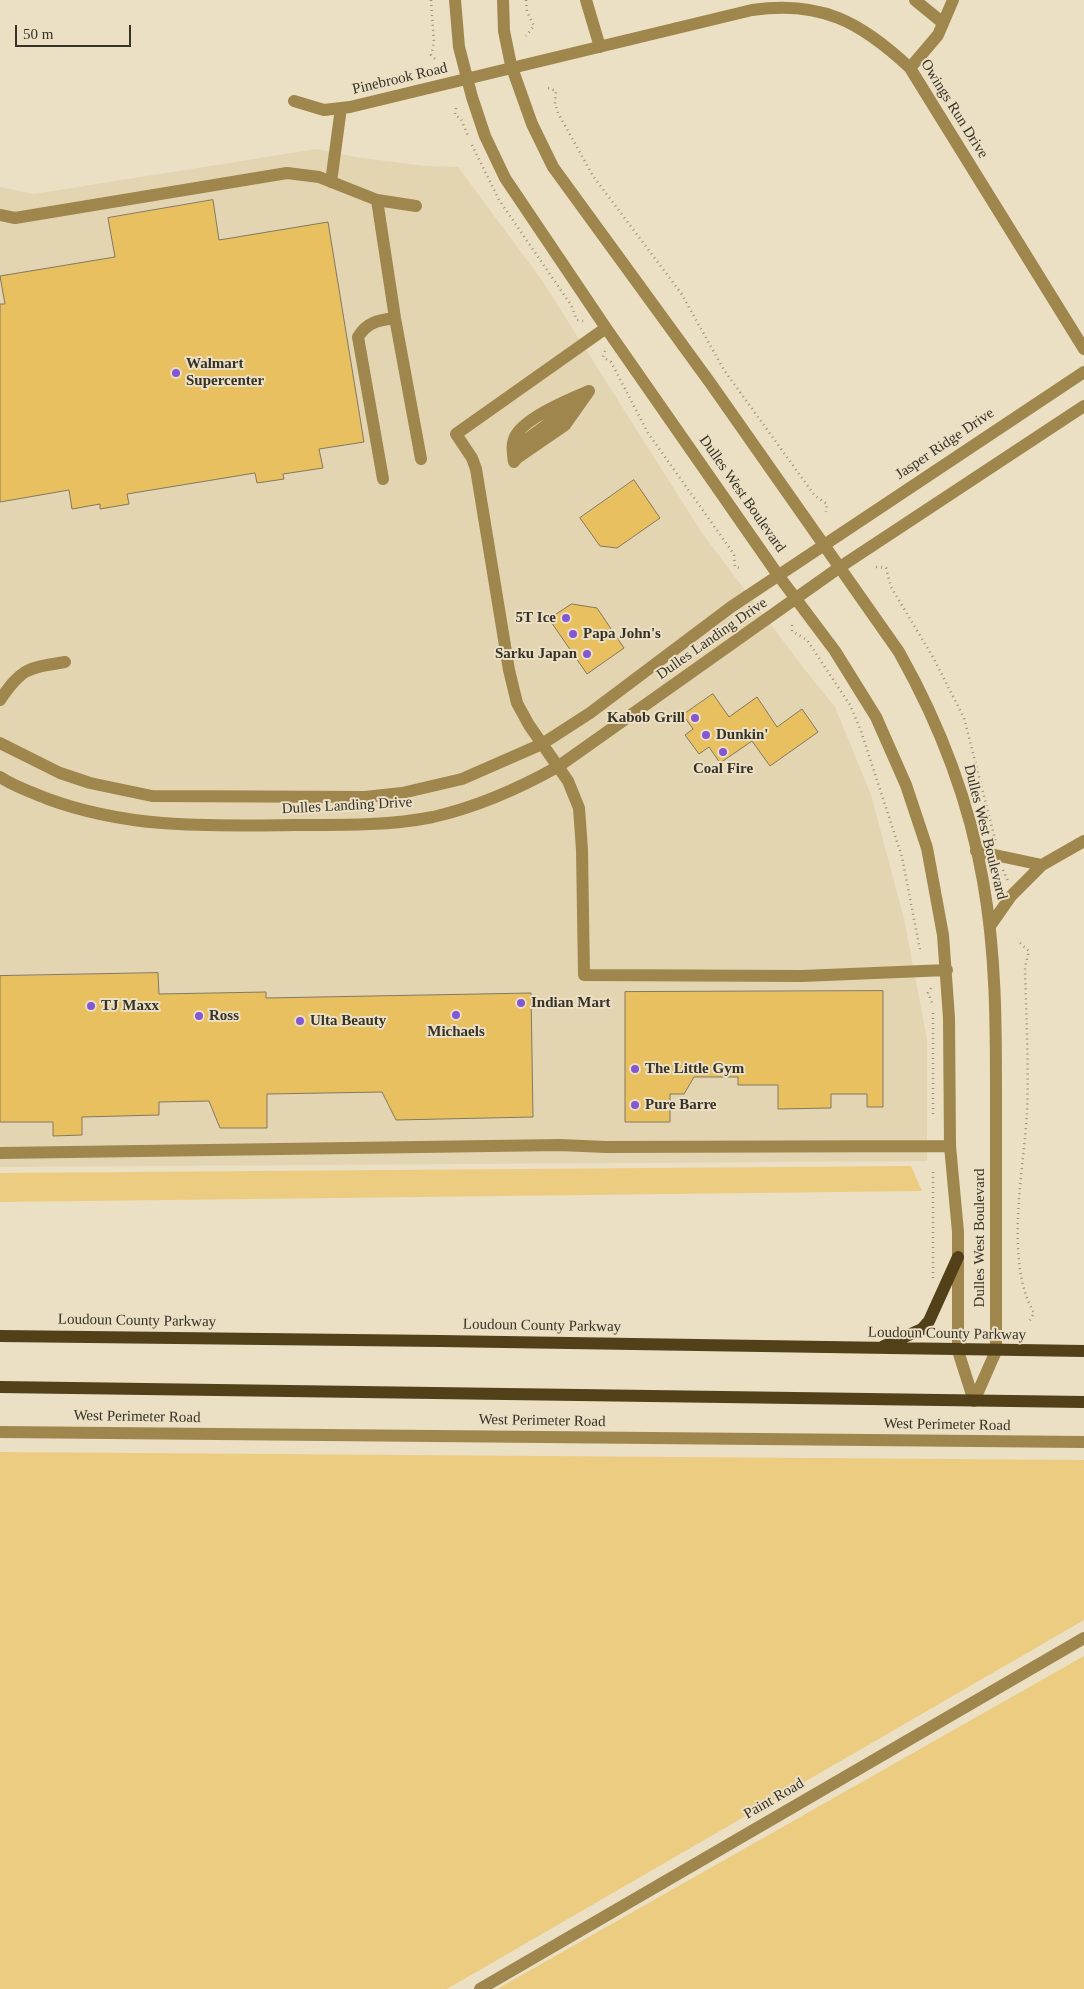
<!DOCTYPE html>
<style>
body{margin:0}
#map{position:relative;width:1084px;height:1989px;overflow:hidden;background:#ebdfc4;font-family:"Times New Roman",serif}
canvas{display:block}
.scale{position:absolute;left:15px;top:25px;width:116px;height:22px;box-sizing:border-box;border:2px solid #363227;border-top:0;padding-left:6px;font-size:15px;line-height:18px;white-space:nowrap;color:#363227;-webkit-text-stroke:4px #ebdfc4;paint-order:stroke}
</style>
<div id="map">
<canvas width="1084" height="1989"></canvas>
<div class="scale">50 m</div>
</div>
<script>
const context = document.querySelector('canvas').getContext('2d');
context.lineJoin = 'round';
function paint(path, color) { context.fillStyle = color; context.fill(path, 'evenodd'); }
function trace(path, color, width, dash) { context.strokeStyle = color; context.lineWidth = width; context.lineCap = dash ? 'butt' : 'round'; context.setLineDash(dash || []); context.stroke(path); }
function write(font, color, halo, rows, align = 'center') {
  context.font = font + ' "Times New Roman",serif'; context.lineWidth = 4; context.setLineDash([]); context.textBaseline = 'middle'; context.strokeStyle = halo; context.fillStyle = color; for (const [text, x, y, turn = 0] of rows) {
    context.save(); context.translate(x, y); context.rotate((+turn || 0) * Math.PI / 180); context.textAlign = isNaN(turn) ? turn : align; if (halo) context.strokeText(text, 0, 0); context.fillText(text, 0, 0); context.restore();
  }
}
const built = new Path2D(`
 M 317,149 L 355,157 L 425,166 L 458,167 L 541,279 L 702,533 L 805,670 L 835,707 L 871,795 L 904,919 L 927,1039 L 927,1161 L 0,1167 L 0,187 L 34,194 Z`);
const green = new Path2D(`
 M 911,1166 L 922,1191 L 0,1202 L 0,1173 Z
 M 0,1452 L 1084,1460 L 1084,1620 L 447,1989 L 0,1989 Z
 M 1084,1656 L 1084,1989 L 497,1989 Z`);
const building = new Path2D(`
 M 213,200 L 219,240 L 328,222 L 364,442 L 319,449 L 323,468 L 283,474 L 284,479 L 257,483 L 255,473 L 127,494 L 129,504 L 100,509 L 100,504 L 72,509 L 69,490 L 0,502 L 0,304 L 5,304 L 0,276 L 115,257 L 108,218 Z
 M 634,480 L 660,518 L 617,548 L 600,546 L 580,518 Z
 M 572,604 L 597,608 L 624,648 L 587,674 L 549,619 Z
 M 713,694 L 729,717 L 757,697 L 777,727 L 802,709 L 818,732 L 770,766 L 752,741 L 720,763 L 709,747 L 699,754 L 685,735 L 693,729 L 683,715 Z
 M 158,973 L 159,994 L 266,992 L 266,998 L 531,993 L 533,1117 L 396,1120 L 382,1092 L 267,1094 L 267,1128 L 220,1128 L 209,1101 L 159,1102 L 159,1115 L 82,1117 L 82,1135 L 53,1136 L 53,1122 L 0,1122 L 0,976 Z
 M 883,991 L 883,1107 L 867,1107 L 867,1094 L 831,1094 L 831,1108 L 778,1109 L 778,1085 L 738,1085 L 738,1077 L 694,1077 L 684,1094 L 670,1094 L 670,1122 L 625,1122 L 625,992 Z`);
const path = new Path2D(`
 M 431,0 L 434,43 L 431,55 L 435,59
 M 526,0 L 527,12 L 534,26 L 526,36
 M 548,88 L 556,91 L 555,104 L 558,113 L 593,176 L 681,293 L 724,370 L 815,496 L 827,504 L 826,512
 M 456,108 L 455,115 L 461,119 L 469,138
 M 472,145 L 499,200 L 571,305 L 577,320 L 583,321
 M 605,351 L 603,357 L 611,362 L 648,433 L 731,550 L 734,555 L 735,567 L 742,568
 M 876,567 L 886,568 L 891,587 L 934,659 L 964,718 L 996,843
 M 792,625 L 792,631 L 807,640 L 850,705 L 861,731 L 902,857 L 920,950
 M 1003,870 L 1008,881
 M 1020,943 L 1029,951 L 1025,967 C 1026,1015 1029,1064 1027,1112 C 1024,1170 1004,1261 1034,1313 L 1029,1322
 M 931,988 L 928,993 L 933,1005
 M 933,1114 L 933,1011
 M 933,1172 L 933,1278`);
const minor = new Path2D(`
 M 455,0 L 459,47 L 472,97 L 485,136 L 505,178 L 606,328 L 778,575 L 835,651 L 876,717 L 906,785 L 927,848 L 943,935 L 949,1018 L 950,1146 L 958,1232 L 958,1351 L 974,1401
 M 503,0 L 504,31 L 511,65 L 532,124 L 553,167 L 711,384 L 899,652 C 939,723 969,800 983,881 C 997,958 996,1036 996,1114 C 996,1193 996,1272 996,1351 L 974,1401
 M 586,0 L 600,47
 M 915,0 L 943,23
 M 910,68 L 938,35 L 953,0
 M 294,101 L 324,110 L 350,107 L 752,10 C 821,0 861,22 910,68 L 1084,349
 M 331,182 L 341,108
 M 377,200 L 395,318 L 421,459
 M 0,215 L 15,218 L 287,173 L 319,177 L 377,200 L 416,206
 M 606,328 L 456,434 L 472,458 L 476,469 L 509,670 L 517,703 L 529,725 L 568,781 L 579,808 L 582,850 L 584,975 L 802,976 L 947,970
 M 514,456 L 522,443 L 572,406
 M 514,462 C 513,455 511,446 514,439 C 521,419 570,399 589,391
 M 514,462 L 517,458 L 565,425 L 589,391
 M 383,479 L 358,337 C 367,322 379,320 395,318
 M 0,700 C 22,668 27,668 65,662
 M 0,743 L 60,773 L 90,783 L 152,796 L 365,797 L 402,793 L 462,779 L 542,744 L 590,713 L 731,607 L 1084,372
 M 0,777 C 15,787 31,792 48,799 C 130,829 208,826 294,825 C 340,825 388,826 433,817 C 477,807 520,788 559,766 L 840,567 L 1084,406
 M 976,851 L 1042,865
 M 990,926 L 1011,896 L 1042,865 L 1084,841
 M 0,1153 L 560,1145 L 606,1147 L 950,1146
 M 0,1432 L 1084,1442
 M 480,1989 L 1084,1638`);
const major = new Path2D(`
 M 0,1336 L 440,1341 L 1084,1351
 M 884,1346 L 922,1329 L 929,1321 L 958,1257
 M 0,1387 L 1084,1402`);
const markers = [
 [176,373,5,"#8458d2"],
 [566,618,5,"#8458d2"],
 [573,634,5,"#8458d2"],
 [587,654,5,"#8458d2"],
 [695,718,5,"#8458d2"],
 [706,735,5,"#8458d2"],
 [723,752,5,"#8458d2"],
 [521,1003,5,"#8458d2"],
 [91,1006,5,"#8458d2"],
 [456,1015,5,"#8458d2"],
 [199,1016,5,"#8458d2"],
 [300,1021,5,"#8458d2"],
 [635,1069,5,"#8458d2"],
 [635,1105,5,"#8458d2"]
];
const streetNames = [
 ["Pinebrook Road",400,79,-13],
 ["Owings Run Drive",954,109,58],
 ["Jasper Ridge Drive",945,444,-34],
 ["Dulles West Boulevard",742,494,55],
 ["Dulles Landing Drive",712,639,-35],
 ["Dulles Landing Drive",347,806,-3],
 ["Dulles West Boulevard",985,832,76],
 ["Dulles West Boulevard",980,1238,-90],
 ["Loudoun County Parkway",137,1321,1],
 ["Loudoun County Parkway",542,1326,1],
 ["Loudoun County Parkway",947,1334,1],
 ["West Perimeter Road",137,1417,1],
 ["West Perimeter Road",542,1421,1],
 ["West Perimeter Road",947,1425,1],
 ["Paint Road",774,1799,-30]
];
const poiNames = [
 ["Walmart",186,364],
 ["Supercenter",186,381],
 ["5T Ice",556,618,"right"],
 ["Papa John's",583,634],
 ["Sarku Japan",577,654,"right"],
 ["Kabob Grill",685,718,"right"],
 ["Dunkin'",716,735],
 ["Coal Fire",723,769,"center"],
 ["Indian Mart",531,1003],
 ["TJ Maxx",101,1006],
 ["Ross",209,1016],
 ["Ulta Beauty",310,1021],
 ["Michaels",456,1032,"center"],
 ["The Little Gym",645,1069],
 ["Pure Barre",645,1105]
];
paint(built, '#e3d4b2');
paint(green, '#eccc81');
paint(building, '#e8c05f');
trace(building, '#837961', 1);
trace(path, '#98907c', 2.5, [1, 4]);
trace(minor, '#9f864c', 12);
trace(major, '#524118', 12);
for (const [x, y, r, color] of markers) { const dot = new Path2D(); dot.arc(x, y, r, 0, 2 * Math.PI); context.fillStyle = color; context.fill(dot); trace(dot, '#ebdfc4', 2); }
write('15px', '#363227', '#ebdfc4', streetNames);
write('bold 15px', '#363227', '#ebdfc4', poiNames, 'left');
</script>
